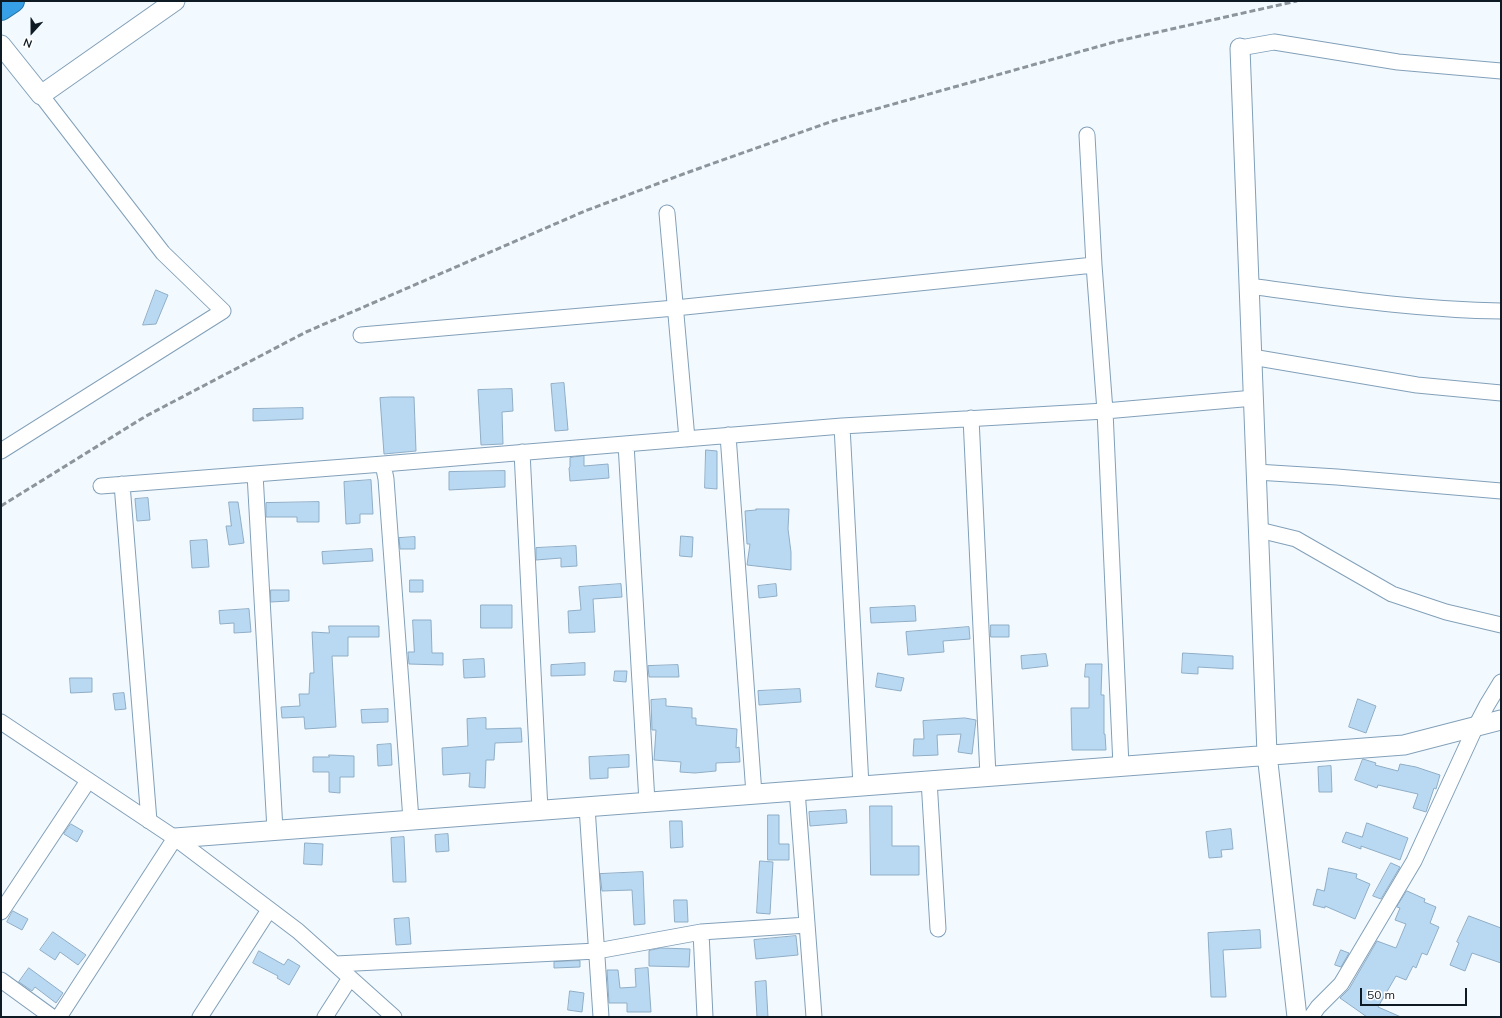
<!DOCTYPE html>
<style>
body{margin:0}
#map{position:relative;width:1502px;height:1018px;overflow:hidden;background:#f3faff;font-family:Mulish,sans-serif}
canvas{display:block}
.frame{position:absolute;inset:0;border:2px solid #0f1b24;pointer-events:none}
.north{position:absolute;left:12px;top:12px;width:40px;height:40px;-webkit-text-stroke:3px #fff;paint-order:stroke;rotate:201deg;font-size:11px;font-weight:700;line-height:16px;text-align:center;color:#0f1b24}
.north::after{content:'';display:block;margin:auto;width:14px;height:18px;background:#0f1b24;clip-path:polygon(50% 0,100% 100%,50% 72%,0 100%)}
.scale{position:absolute;left:1360px;top:988px;width:107px;height:18px;box-sizing:border-box;border:2px solid #0f1b24;border-top:0;padding-left:5px;font-size:12px;line-height:14px;white-space:nowrap;color:#0f1b24;-webkit-text-stroke:3px #fff;paint-order:stroke}
</style>
<div id="map">
<canvas width="1502" height="1018"></canvas>
<div class="frame"></div>
<div class="north">N</div>
<div class="scale">50 m</div>
</div>
<script>
const context = document.querySelector('canvas').getContext('2d');
context.lineJoin = 'round';
function paint(path, color) { context.fillStyle = color; context.fill(path, 'evenodd'); }
function trace(path, color, width, dash) { context.strokeStyle = color; context.lineWidth = width; context.lineCap = dash ? 'butt' : 'round'; context.setLineDash(dash || []); context.stroke(path); }
const building = new Path2D(`
 M 156,290 L 168,295 L 156,324 L 143,325 Z
 M 564,383 L 568,430 L 555,431 L 551,384 Z
 M 512,389 L 513,411 L 502,412 L 503,444 L 481,445 L 478,390 Z
 M 391,397 L 414,397 L 416,451 L 384,454 L 380,398 Z
 M 303,408 L 303,419 L 253,421 L 253,409 Z
 M 706,450 L 717,451 L 717,489 L 705,488 Z
 M 584,456 L 584,466 L 608,464 L 609,478 L 570,481 L 569,468 L 570,467 L 570,458 Z
 M 505,471 L 505,487 L 449,490 L 449,472 Z
 M 371,480 L 373,514 L 360,514 L 360,523 L 346,524 L 344,482 Z
 M 148,498 L 150,520 L 137,521 L 135,499 Z
 M 229,502 L 238,502 L 244,543 L 229,545 L 226,526 L 231,526 Z
 M 319,502 L 319,522 L 297,522 L 297,517 L 266,517 L 266,503 Z
 M 756,509 L 789,509 L 788,529 L 791,552 L 791,570 L 747,565 L 750,544 L 747,544 L 745,511 L 756,510 Z
 M 681,536 L 693,537 L 692,557 L 680,556 Z
 M 415,537 L 415,549 L 400,549 L 399,538 Z
 M 207,540 L 209,567 L 192,568 L 190,541 Z
 M 576,546 L 577,566 L 561,567 L 561,558 L 536,560 L 536,548 Z
 M 372,549 L 373,561 L 323,564 L 322,552 Z
 M 410,580 L 423,580 L 423,592 L 410,592 Z
 M 621,584 L 622,597 L 593,599 L 595,632 L 569,633 L 568,611 L 581,610 L 579,587 Z
 M 776,584 L 777,596 L 759,598 L 758,586 Z
 M 271,590 L 289,590 L 289,601 L 271,602 Z
 M 481,605 L 512,605 L 512,628 L 481,628 Z
 M 915,606 L 916,621 L 871,623 L 870,608 Z
 M 249,609 L 251,632 L 234,633 L 234,623 L 220,624 L 219,611 Z
 M 413,620 L 431,620 L 432,653 L 443,653 L 443,665 L 409,664 L 408,652 L 414,652 Z
 M 991,625 L 1009,625 L 1009,637 L 991,637 Z
 M 329,626 L 379,626 L 379,637 L 348,637 L 348,656 L 332,656 L 336,727 L 305,729 L 304,717 L 282,718 L 281,707 L 300,706 L 299,694 L 309,694 L 310,673 L 314,673 L 312,632 L 329,633 Z
 M 969,627 L 970,639 L 943,641 L 944,652 L 908,655 L 906,632 Z
 M 1183,653 L 1233,656 L 1233,669 L 1198,667 L 1198,674 L 1182,673 Z
 M 1046,654 L 1048,666 L 1022,669 L 1021,656 Z
 M 484,659 L 485,677 L 464,678 L 463,660 Z
 M 585,663 L 585,675 L 551,676 L 551,665 Z
 M 1086,664 L 1102,664 L 1101,695 L 1104,695 L 1104,734 L 1105,734 L 1106,750 L 1072,750 L 1071,708 L 1089,708 L 1089,677 L 1085,677 Z
 M 678,665 L 679,677 L 649,677 L 648,666 Z
 M 615,671 L 627,671 L 626,682 L 614,681 Z
 M 878,673 L 904,678 L 901,691 L 876,687 Z
 M 70,678 L 92,678 L 92,692 L 71,693 Z
 M 800,689 L 801,702 L 759,705 L 758,691 Z
 M 124,693 L 126,709 L 115,710 L 113,694 Z
 M 666,699 L 666,706 L 692,708 L 692,718 L 696,718 L 696,725 L 737,729 L 736,748 L 739,747 L 740,762 L 716,763 L 716,771 L 695,773 L 680,772 L 681,762 L 654,760 L 656,730 L 652,730 L 651,700 Z
 M 1358,699 L 1376,706 L 1366,733 L 1349,727 Z
 M 388,709 L 388,722 L 362,723 L 361,710 Z
 M 486,718 L 486,729 L 521,728 L 522,742 L 495,743 L 494,760 L 486,760 L 485,788 L 469,787 L 470,773 L 443,775 L 442,748 L 468,746 L 467,719 Z
 M 965,718 L 976,720 L 972,754 L 958,752 L 961,734 L 937,735 L 938,755 L 913,756 L 914,739 L 924,739 L 923,721 Z
 M 391,744 L 392,765 L 378,766 L 377,745 Z
 M 329,755 L 354,756 L 354,777 L 340,777 L 340,793 L 329,792 L 329,772 L 313,772 L 313,757 L 329,757 Z
 M 629,755 L 629,767 L 608,768 L 608,778 L 590,779 L 589,757 Z
 M 1363,759 L 1376,763 L 1375,765 L 1398,771 L 1400,764 L 1416,767 L 1440,775 L 1436,789 L 1434,788 L 1426,812 L 1413,808 L 1418,794 L 1378,785 L 1377,788 L 1355,780 Z
 M 1331,766 L 1332,792 L 1319,792 L 1318,767 Z
 M 870,806 L 892,806 L 892,846 L 919,846 L 919,875 L 871,875 Z
 M 846,810 L 847,823 L 810,826 L 809,812 Z
 M 768,815 L 779,815 L 779,844 L 789,844 L 789,860 L 768,860 Z
 M 670,821 L 682,821 L 683,847 L 671,848 Z
 M 1367,823 L 1408,838 L 1400,860 L 1361,846 L 1361,849 L 1342,842 L 1346,832 L 1362,837 Z
 M 71,824 L 83,831 L 77,842 L 64,834 Z
 M 1231,829 L 1233,849 L 1221,850 L 1222,857 L 1209,858 L 1206,832 Z
 M 448,834 L 449,851 L 436,852 L 435,835 Z
 M 404,837 L 406,882 L 393,882 L 391,838 Z
 M 305,843 L 323,844 L 322,865 L 304,864 Z
 M 760,861 L 773,862 L 770,914 L 757,913 Z
 M 1391,863 L 1400,867 L 1381,899 L 1373,896 Z
 M 1329,868 L 1357,874 L 1356,878 L 1370,884 L 1355,919 L 1325,906 L 1325,908 L 1313,905 L 1317,889 L 1324,891 Z
 M 643,872 L 645,924 L 634,925 L 632,890 L 602,891 L 600,874 Z
 M 1407,891 L 1425,899 L 1424,902 L 1436,907 L 1430,923 L 1439,927 L 1427,955 L 1422,953 L 1416,968 L 1413,966 L 1406,980 L 1396,976 L 1378,1007 L 1401,1017 L 1367,1017 L 1340,998 L 1349,989 L 1377,941 L 1396,948 L 1406,924 L 1395,920 L 1400,908 L 1397,907 Z
 M 674,900 L 687,900 L 688,922 L 675,922 Z
 M 13,911 L 28,919 L 22,930 L 7,922 Z
 M 1469,916 L 1501,928 L 1501,963 L 1472,953 L 1465,971 L 1450,965 L 1459,943 L 1457,942 Z
 M 409,918 L 411,944 L 396,945 L 394,919 Z
 M 1260,930 L 1261,948 L 1223,950 L 1226,997 L 1211,997 L 1208,933 Z
 M 53,932 L 86,955 L 78,965 L 60,952 L 55,960 L 40,950 Z
 M 796,936 L 798,955 L 756,959 L 754,940 Z
 M 661,948 L 690,949 L 689,967 L 649,966 L 649,951 Z
 M 1341,950 L 1349,953 L 1341,967 L 1335,965 Z
 M 259,951 L 284,965 L 288,959 L 300,966 L 289,985 L 277,978 L 278,976 L 253,963 Z
 M 580,961 L 580,967 L 554,968 L 554,962 Z
 M 29,968 L 63,993 L 56,1003 L 35,987 L 32,991 L 19,982 Z
 M 648,968 L 651,1012 L 627,1012 L 627,1003 L 609,1003 L 607,970 L 618,970 L 620,988 L 636,987 L 635,969 Z
 M 766,981 L 768,1017 L 757,1017 L 755,982 Z
 M 570,991 L 584,993 L 582,1012 L 568,1010 Z`);
const minor = new Path2D(`
 M 1240,48 L 1274,42 L 1398,62 L 1501,71
 M 1087,135 L 1094,265
 M 667,213 L 687,439
 M 1249,286 C 1333,297 1416,310 1501,311
 M 361,335 L 675,308 L 1094,265 L 1105,411 L 1121,766
 M 1252,357 L 1417,385 L 1501,393
 M 971,418 L 988,776
 M 842,426 L 861,786
 M 728,435 L 754,794
 M 626,444 L 647,802
 M 1,451 L 223,311 L 163,253 L 41,95
 M 522,452 L 540,810
 M 383,464 L 386,479 L 411,820
 M 1256,472 L 1337,477 L 1501,491
 M 255,474 L 275,830
 M 122,484 L 149,821
 M 101,486 L 383,464 L 842,426 L 1105,411 L 1254,398
 M 1259,530 L 1296,539 L 1392,594 L 1446,612 L 1501,625
 M 1,722 L 175,838 L 298,931 L 394,1017
 M 929,780 L 938,929
 M 797,790 L 814,1017
 M 587,807 L 601,1017
 M 1,912 L 88,781
 M 701,932 L 705,1017
 M 336,964 L 597,951 L 701,932 L 807,925
 M 1,980 L 52,1017
 M 59,1017 L 175,838
 M 200,1017 L 269,910
 M 325,1017 L 350,978
 M 1311,1017 L 1318,1007 L 1341,984 L 1414,861 L 1476,726 L 1487,705 L 1501,682`);
const tertiary = new Path2D(`
 M 1,45 L 41,95 L 175,1
 M 1240,48 L 1267,754 L 1297,1017
 M 175,838 L 1404,745 L 1501,720`);
const motorway = new Path2D(`
 M 1,9 L 13,1`);
const rail = new Path2D(`
 M 1,506 L 146,416 L 306,332 L 585,211 L 686,173 L 833,121 L 1118,41 L 1297,1`);
paint(building, '#b9d9f3');
trace(building, '#8fadc6', 1);
trace(minor, '#82a0b9', 17);
trace(tertiary, '#82a0b9', 21);
trace(motorway, '#2871a1', 24);
trace(minor, '#fff', 15);
trace(tertiary, '#fff', 19);
trace(motorway, '#369fe5', 22);
trace(rail, '#8c959c', 3, [6, 3]);
</script>
